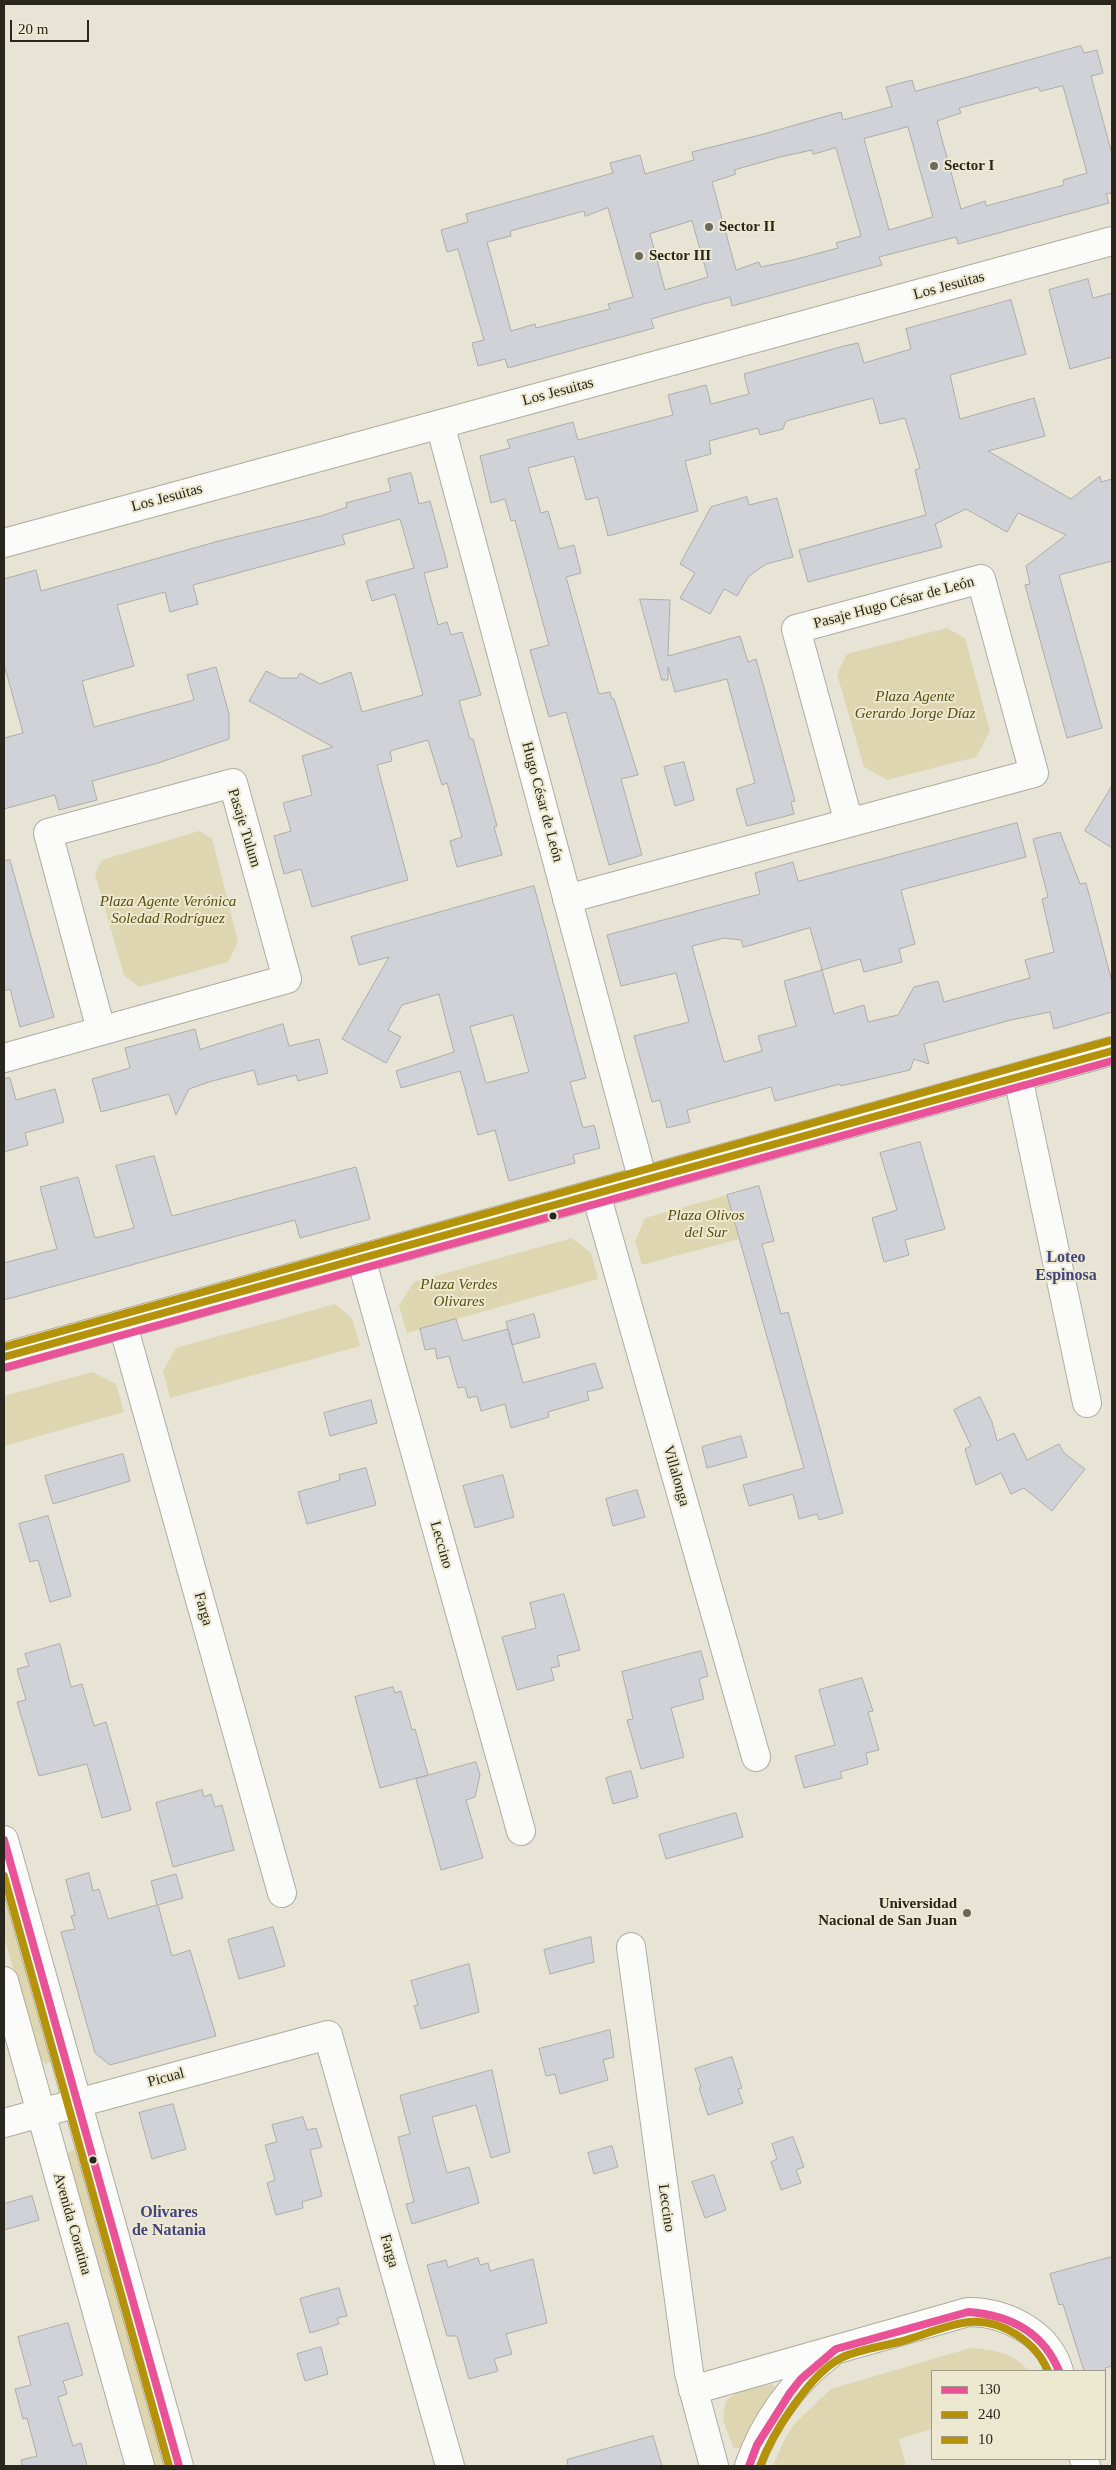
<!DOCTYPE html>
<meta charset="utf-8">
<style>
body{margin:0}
#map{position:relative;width:1116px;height:2470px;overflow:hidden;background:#e7e4d6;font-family:"Times New Roman",serif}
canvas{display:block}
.frame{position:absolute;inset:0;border:5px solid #28261d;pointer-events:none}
.legend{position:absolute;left:931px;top:2370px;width:175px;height:90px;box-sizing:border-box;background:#ede9d0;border:1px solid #9e9b88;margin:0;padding:6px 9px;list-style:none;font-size:15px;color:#28261d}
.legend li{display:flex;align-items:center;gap:10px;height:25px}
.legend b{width:25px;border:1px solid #9e9b88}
.scale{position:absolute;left:10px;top:20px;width:79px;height:22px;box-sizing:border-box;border:2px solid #28261d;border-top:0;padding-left:6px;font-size:15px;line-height:18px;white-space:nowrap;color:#28261d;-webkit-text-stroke:4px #ede9d0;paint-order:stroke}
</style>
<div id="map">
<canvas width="1116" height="2470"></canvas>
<div class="frame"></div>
<ul class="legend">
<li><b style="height:6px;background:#e95297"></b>130</li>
<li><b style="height:6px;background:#b4930a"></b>240</li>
<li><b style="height:6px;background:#b4930a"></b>10</li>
</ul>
<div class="scale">20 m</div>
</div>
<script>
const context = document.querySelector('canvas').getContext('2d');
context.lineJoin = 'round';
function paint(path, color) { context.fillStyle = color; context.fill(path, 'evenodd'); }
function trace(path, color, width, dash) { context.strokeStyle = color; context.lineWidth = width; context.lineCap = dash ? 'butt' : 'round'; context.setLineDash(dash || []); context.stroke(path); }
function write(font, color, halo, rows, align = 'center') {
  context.font = font + ' "Times New Roman",serif'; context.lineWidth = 4; context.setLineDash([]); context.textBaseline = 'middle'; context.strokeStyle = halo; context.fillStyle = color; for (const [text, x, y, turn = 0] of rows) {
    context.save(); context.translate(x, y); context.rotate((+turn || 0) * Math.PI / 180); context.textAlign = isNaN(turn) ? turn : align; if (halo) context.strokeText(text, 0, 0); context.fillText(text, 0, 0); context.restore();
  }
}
const green = new Path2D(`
 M 947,628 L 965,638 L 990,731 L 976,757 L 887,780 L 864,767 L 837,674 L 847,654 Z
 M 199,831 L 212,838 L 238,942 L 228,962 L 139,987 L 124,975 L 95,874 L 102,860 Z
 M 727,1195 L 739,1239 L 642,1265 L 635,1241 L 645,1218 Z
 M 572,1238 L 591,1253 L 598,1279 L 407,1333 L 399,1305 L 414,1282 Z
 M 335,1304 L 352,1318 L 360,1346 L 170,1398 L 163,1371 L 176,1348 Z
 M 93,1372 L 116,1384 L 124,1412 L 4,1446 L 4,1396 Z
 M 4,1887 L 51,2057 L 51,2061 L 47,2064 L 39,2060 L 4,1936 Z
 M 74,2150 L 79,2155 L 166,2466 L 153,2466 L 65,2154 Z
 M 970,2348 C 995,2350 1011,2351 1029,2371 L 932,2371 L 932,2429 L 899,2439 L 906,2466 L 773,2466 L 784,2441 L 794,2424 L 831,2389 Z
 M 771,2384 L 776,2387 L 778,2392 L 743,2448 L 734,2448 L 723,2421 L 725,2402 L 737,2392 Z`);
const building = new Path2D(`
 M 1081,46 L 1084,53 L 1097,50 L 1103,73 L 1091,76 L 1112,154 L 1112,193 L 1106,194 L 1109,203 L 958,244 L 956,237 L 879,257 L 882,265 L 732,306 L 730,297 L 703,304 L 651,319 L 654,328 L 508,368 L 505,359 L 478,366 L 472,343 L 484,340 L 458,249 L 447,252 L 441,230 L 468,222 L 466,214 L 613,173 L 610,163 L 640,155 L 645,174 L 694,160 L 692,152 L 760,135 L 841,112 L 843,120 L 890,107 L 892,107 L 886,87 L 912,80 L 915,91 ZM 1063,86 L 1087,173 L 1063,180 L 1064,185 L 986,206 L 985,201 L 961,209 L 937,121 L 961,113 L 959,108 L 1001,97 L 1038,87 L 1040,91 ZM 908,127 L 933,217 L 889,230 L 864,139 ZM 836,148 L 861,236 L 836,243 L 838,248 L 793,260 L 761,267 L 759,262 L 736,270 L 712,182 L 736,174 L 734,170 L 780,157 L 812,150 L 813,154 ZM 608,208 L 633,297 L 608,304 L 610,309 L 536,328 L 535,324 L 511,331 L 487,242 L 511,236 L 510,231 L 584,211 L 585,216 ZM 692,221 L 708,277 L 665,290 L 650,234 Z
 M 1088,279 L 1093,298 L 1112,293 L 1112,357 L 1070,369 L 1049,290 Z
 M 1011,300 L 1026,354 L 950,375 L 960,419 L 1034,398 L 1045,436 L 988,451 L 1071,499 L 1100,476 L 1101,482 L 1112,479 L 1112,561 L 1059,575 L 1102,728 L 1067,738 L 1025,585 L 1030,584 L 1026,566 L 1066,535 L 1018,513 L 1007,532 L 966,509 L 935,524 L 942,547 L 808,582 L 799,550 L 926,515 L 915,470 L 920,468 L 905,418 L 880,424 L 873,398 L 786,421 L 783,429 L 760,435 L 758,428 L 709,441 L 711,454 L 685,461 L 698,511 L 608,536 L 598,497 L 586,500 L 574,456 L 528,468 L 541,513 L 548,511 L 559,549 L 574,545 L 581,573 L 566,577 L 599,694 L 610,692 L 612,699 L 614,699 L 638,775 L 621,779 L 642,855 L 609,865 L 566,712 L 549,717 L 530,650 L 549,645 L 515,520 L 511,521 L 505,499 L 491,503 L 480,456 L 510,448 L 507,440 L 573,422 L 578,440 L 673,415 L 668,395 L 706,385 L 711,404 L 749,394 L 744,374 L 844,346 L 858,343 L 864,363 L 911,349 L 906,329 Z
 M 411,473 L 419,504 L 430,501 L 448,567 L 424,573 L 438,625 L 447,622 L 451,635 L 462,632 L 481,695 L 459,701 L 470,739 L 473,739 L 497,826 L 494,827 L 502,855 L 457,867 L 450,841 L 462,837 L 447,783 L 442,785 L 428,740 L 390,751 L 392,761 L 377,765 L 408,880 L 312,907 L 301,869 L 284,874 L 274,836 L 291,831 L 283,803 L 312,795 L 302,756 L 333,747 L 249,701 L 266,671 L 280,678 L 297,678 L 300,673 L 320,684 L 351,672 L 362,712 L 423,695 L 395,594 L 372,601 L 366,581 L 414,568 L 400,519 L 342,535 L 345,544 L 193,585 L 198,604 L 170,612 L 165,592 L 117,605 L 134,666 L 82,681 L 94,727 L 194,700 L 187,675 L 216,667 L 229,714 L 229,739 L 158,763 L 92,781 L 97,800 L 59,810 L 55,795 L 4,809 L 4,738 L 23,733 L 4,664 L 4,579 L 36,570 L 41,591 L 219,541 L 321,516 L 347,507 L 346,503 L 391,491 L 388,479 Z
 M 747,497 L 749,505 L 777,498 L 793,557 L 766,564 L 749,576 L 737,596 L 724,589 L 710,614 L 680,598 L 695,573 L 680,564 L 711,507 Z
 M 640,599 L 670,600 L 668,656 L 740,636 L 748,662 L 756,659 L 795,801 L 791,802 L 794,814 L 747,826 L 736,789 L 755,783 L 727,679 L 675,692 L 668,667 L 668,680 L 662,680 Z
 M 684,762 L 694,800 L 675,806 L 664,767 Z
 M 1112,786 L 1112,848 L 1085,831 Z
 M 1017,823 L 1026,857 L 901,890 L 915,944 L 899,949 L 902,962 L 864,972 L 860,959 L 822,970 L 834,1014 L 864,1005 L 868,1022 L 898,1015 L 914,987 L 938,981 L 944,1002 L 1030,978 L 1025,960 L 1054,952 L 1042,899 L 1048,897 L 1033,839 L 1060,832 L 1080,884 L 1086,883 L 1112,982 L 1112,1012 L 1054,1029 L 1050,1012 L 1011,1020 L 924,1044 L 929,1064 L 914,1059 L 910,1070 L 841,1086 L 840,1084 L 775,1101 L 771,1087 L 687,1110 L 690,1122 L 667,1128 L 660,1100 L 652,1102 L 634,1036 L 689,1022 L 676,973 L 621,986 L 607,935 L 760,894 L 755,873 L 793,862 L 798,881 ZM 810,928 L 822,970 L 784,981 L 796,1026 L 758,1036 L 762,1051 L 724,1062 L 692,946 L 724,938 L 741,940 L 743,947 Z
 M 10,860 L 54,1017 L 20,1027 L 10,989 L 4,991 L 4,861 Z
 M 534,886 L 586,1078 L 570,1082 L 583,1128 L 594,1125 L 600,1148 L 573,1155 L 575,1163 L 509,1181 L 495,1130 L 478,1135 L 460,1071 L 401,1088 L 396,1071 L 454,1052 L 439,994 L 402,1005 L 388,1030 L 401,1037 L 386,1063 L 342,1039 L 389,957 L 359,965 L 351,937 ZM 513,1015 L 529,1072 L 486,1083 L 470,1027 Z
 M 283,1024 L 289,1046 L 319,1039 L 328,1073 L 298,1081 L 296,1075 L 258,1085 L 254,1070 L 209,1082 L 189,1089 L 176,1115 L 169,1094 L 101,1112 L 92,1079 L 130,1068 L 125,1048 L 195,1029 L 200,1049 Z
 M 10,1078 L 16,1100 L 55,1089 L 64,1122 L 25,1133 L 28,1145 L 4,1152 L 4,1079 Z
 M 920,1142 L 945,1229 L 905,1240 L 909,1255 L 884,1262 L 872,1218 L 897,1210 L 880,1153 Z
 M 154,1156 L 172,1216 L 356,1167 L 370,1219 L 300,1238 L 295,1220 L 4,1300 L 4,1263 L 57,1249 L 40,1187 L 78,1177 L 95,1238 L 134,1228 L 116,1166 Z
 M 759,1186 L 774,1241 L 762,1244 L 781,1314 L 788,1312 L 843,1513 L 819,1520 L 817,1514 L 799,1519 L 793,1494 L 749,1506 L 743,1485 L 804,1468 L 727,1195 Z
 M 534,1314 L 540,1337 L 512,1345 L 506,1322 Z
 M 456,1319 L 463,1341 L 508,1329 L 523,1383 L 595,1363 L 603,1388 L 587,1392 L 589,1400 L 548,1412 L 549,1417 L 511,1428 L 505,1404 L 481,1411 L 477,1396 L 468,1398 L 465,1387 L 458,1388 L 449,1356 L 437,1359 L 435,1348 L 425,1350 L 420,1329 Z
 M 980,1397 L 992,1422 L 997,1441 L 1014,1433 L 1027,1460 L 1059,1444 L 1064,1453 L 1085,1469 L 1052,1511 L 1024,1488 L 1011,1494 L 1001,1473 L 976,1485 L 965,1449 L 971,1446 L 954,1410 Z
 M 371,1400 L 377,1423 L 330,1436 L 324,1413 Z
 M 741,1436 L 747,1457 L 707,1468 L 702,1447 Z
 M 123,1454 L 130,1481 L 53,1504 L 45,1476 Z
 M 366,1468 L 376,1505 L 307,1524 L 298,1492 L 340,1480 L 339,1475 Z
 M 503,1475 L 514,1517 L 475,1528 L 463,1486 Z
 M 637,1490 L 645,1517 L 613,1526 L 606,1499 Z
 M 48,1516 L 71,1596 L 50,1602 L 38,1560 L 30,1562 L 19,1524 Z
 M 564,1594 L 580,1650 L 557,1656 L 560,1666 L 551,1668 L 554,1680 L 517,1690 L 502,1637 L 536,1628 L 530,1603 Z
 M 60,1644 L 71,1687 L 82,1684 L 94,1726 L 106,1722 L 131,1810 L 102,1818 L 87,1764 L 39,1776 L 17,1702 L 26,1700 L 17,1669 L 29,1666 L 25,1654 Z
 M 701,1651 L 708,1676 L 699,1679 L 704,1699 L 671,1708 L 684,1757 L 641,1769 L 627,1720 L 633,1719 L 622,1672 Z
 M 862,1678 L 873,1711 L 868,1712 L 879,1750 L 866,1753 L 868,1764 L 840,1772 L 842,1778 L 804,1788 L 795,1756 L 835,1745 L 819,1690 Z
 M 393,1687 L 395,1693 L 401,1691 L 412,1730 L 415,1729 L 428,1775 L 380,1788 L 355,1697 Z
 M 476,1762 L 480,1775 L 475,1797 L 466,1800 L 483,1858 L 441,1870 L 416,1779 Z
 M 631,1771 L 638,1797 L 613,1804 L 606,1778 Z
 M 202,1790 L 204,1797 L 211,1794 L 215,1807 L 222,1805 L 234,1850 L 173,1867 L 156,1803 Z
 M 736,1813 L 743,1837 L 666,1859 L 659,1835 Z
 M 89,1873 L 93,1891 L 99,1889 L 108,1919 L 157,1905 L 151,1881 L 176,1874 L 183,1898 L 158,1905 L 172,1956 L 190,1950 L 216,2036 L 110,2065 L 95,2053 L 61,1932 L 75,1929 L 71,1916 L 75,1915 L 66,1880 Z
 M 273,1927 L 285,1966 L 239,1979 L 228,1940 Z
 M 591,1937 L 594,1962 L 550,1974 L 544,1950 Z
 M 469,1964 L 479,2012 L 421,2029 L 414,2006 L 418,2005 L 411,1981 Z
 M 610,2030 L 614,2057 L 603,2060 L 608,2080 L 560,2094 L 555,2074 L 546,2076 L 539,2049 Z
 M 732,2057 L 742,2088 L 738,2089 L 743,2103 L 708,2115 L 699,2088 L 701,2087 L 695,2069 Z
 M 492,2070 L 510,2152 L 491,2158 L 476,2105 L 432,2117 L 447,2173 L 469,2167 L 479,2203 L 412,2224 L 406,2204 L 414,2202 L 398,2137 L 410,2134 L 400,2096 Z
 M 173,2104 L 186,2149 L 152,2159 L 139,2113 Z
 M 303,2117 L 307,2130 L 316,2128 L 322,2147 L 310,2150 L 322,2196 L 302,2202 L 303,2208 L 276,2215 L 267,2183 L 275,2180 L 265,2145 L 277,2142 L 272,2125 Z
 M 793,2137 L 804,2167 L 796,2170 L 801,2183 L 781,2190 L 771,2162 L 777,2159 L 772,2144 Z
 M 612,2146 L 618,2167 L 594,2174 L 588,2153 Z
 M 714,2175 L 726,2210 L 705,2218 L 692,2182 Z
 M 32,2196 L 39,2220 L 4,2230 L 4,2204 Z
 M 1112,2257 L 1112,2366 L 1105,2368 L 1106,2371 L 1084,2371 L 1063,2304 L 1059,2305 L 1050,2274 Z
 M 478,2258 L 480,2265 L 488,2263 L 490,2271 L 533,2259 L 547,2323 L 506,2334 L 512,2354 L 494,2359 L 498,2371 L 469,2379 L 457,2336 L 447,2336 L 427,2265 L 446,2260 L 448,2267 Z
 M 339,2288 L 347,2316 L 337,2318 L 339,2324 L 310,2333 L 300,2299 Z
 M 68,2323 L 83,2375 L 63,2381 L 67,2394 L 58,2397 L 73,2446 L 81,2443 L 87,2466 L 22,2466 L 21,2460 L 37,2456 L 27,2418 L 23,2419 L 15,2389 L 31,2385 L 18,2337 Z
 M 321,2347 L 328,2374 L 305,2381 L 297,2354 Z
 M 653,2436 L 662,2466 L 568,2466 L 567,2460 Z`);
const minor = new Path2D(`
 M 440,424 L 643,1181
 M 4,543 L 1112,241
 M 567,899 L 1034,773 L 981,579 L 796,629 L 849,823
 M 4,1058 L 287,979 L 233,783 L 48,833 L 101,1030
 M 1018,1077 L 1087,1403
 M 596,1194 L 756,1757
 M 361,1258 L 521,1831
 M 123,1325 L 282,1893
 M 4,1840 L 179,2466
 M 631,1947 L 689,2373 L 714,2466
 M 4,1981 L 140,2466
 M 4,2123 L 328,2035 L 450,2466
 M 693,2390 L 968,2312 C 1006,2312 1048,2333 1059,2371
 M 1084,2459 L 1086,2466
 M 749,2466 C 764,2423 793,2382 829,2355`);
const major = new Path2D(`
 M 4,1357 L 1112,1051`);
const bus1 = new Path2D(`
 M 4,1840 L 179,2466
 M 749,2466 L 757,2445 L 790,2393 L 801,2379 L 836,2349 L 968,2312 C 1009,2315 1043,2332 1059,2371`);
const bus2 = new Path2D(`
 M 4,1876 L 169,2466
 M 760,2466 C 772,2434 809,2375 841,2358 C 856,2350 883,2346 899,2342 C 921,2336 948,2324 969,2322 C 1002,2319 1036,2342 1048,2371`);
const bus3 = new Path2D(`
 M 4,1357 L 1112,1051`);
const bus4 = new Path2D(`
 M 7,1367 L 1112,1061`);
const bus5 = new Path2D(`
 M 4,1347 L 1109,1041`);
const markers = [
 [934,166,5,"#6b685e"],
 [709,227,5,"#6b685e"],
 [639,256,5,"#6b685e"],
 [553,1216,4.5,"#28261d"],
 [967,1913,5,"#6b685e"],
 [93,2160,4.5,"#28261d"]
];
const poiNames = [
 ["Sector I",944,166],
 ["Sector II",719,227],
 ["Sector III",649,256],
 ["Universidad",957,1904,"right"],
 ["Nacional de San Juan",957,1921,"right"]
];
const streetNames = [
 ["Los Jesuitas",949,286,-15],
 ["Los Jesuitas",558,392,-15],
 ["Los Jesuitas",167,498,-15],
 ["Pasaje Hugo César de León",894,603,-15],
 ["Hugo César de León",542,802,75],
 ["Pasaje Tulum",244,828,73],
 ["Villalonga",676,1476,74],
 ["Leccino",441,1545,74],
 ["Farga",203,1609,74],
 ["Picual",166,2078,-15],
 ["Leccino",666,2208,82],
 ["Avenida Coratina",72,2224,74],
 ["Farga",389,2251,74]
];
const parkNames = [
 ["Plaza Agente",915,697],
 ["Gerardo Jorge Díaz",915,714],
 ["Plaza Agente Verónica",168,902],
 ["Soledad Rodríguez",168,919],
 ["Plaza Olivos",706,1216],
 ["del Sur",706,1233],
 ["Plaza Verdes",459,1285],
 ["Olivares",459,1302]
];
const neighbourhoodNames = [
 ["Loteo",1066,1258],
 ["Espinosa",1066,1276],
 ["Olivares",169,2213],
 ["de Natania",169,2231]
];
paint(green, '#ddd6b0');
paint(building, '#d1d1d8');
trace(building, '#adaca9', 1);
trace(minor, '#aeaca1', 30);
trace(major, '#aeaca1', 30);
trace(minor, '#fbfbf9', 28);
trace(major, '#fbfbf9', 28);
trace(bus1, '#e95297', 8);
trace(bus2, '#b4930a', 8);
trace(bus3, '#b4930a', 8);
trace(bus4, '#e95297', 8);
trace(bus5, '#b4930a', 8);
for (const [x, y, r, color] of markers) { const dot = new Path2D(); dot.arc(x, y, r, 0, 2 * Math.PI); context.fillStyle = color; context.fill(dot); trace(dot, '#ede9d0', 2); }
write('bold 15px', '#28261d', '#ede9d0', poiNames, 'left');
write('15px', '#28261d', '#ede9d0', streetNames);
write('italic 15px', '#594f11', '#ede9d0', parkNames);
write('bold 16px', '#424380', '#ede9d0', neighbourhoodNames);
</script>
